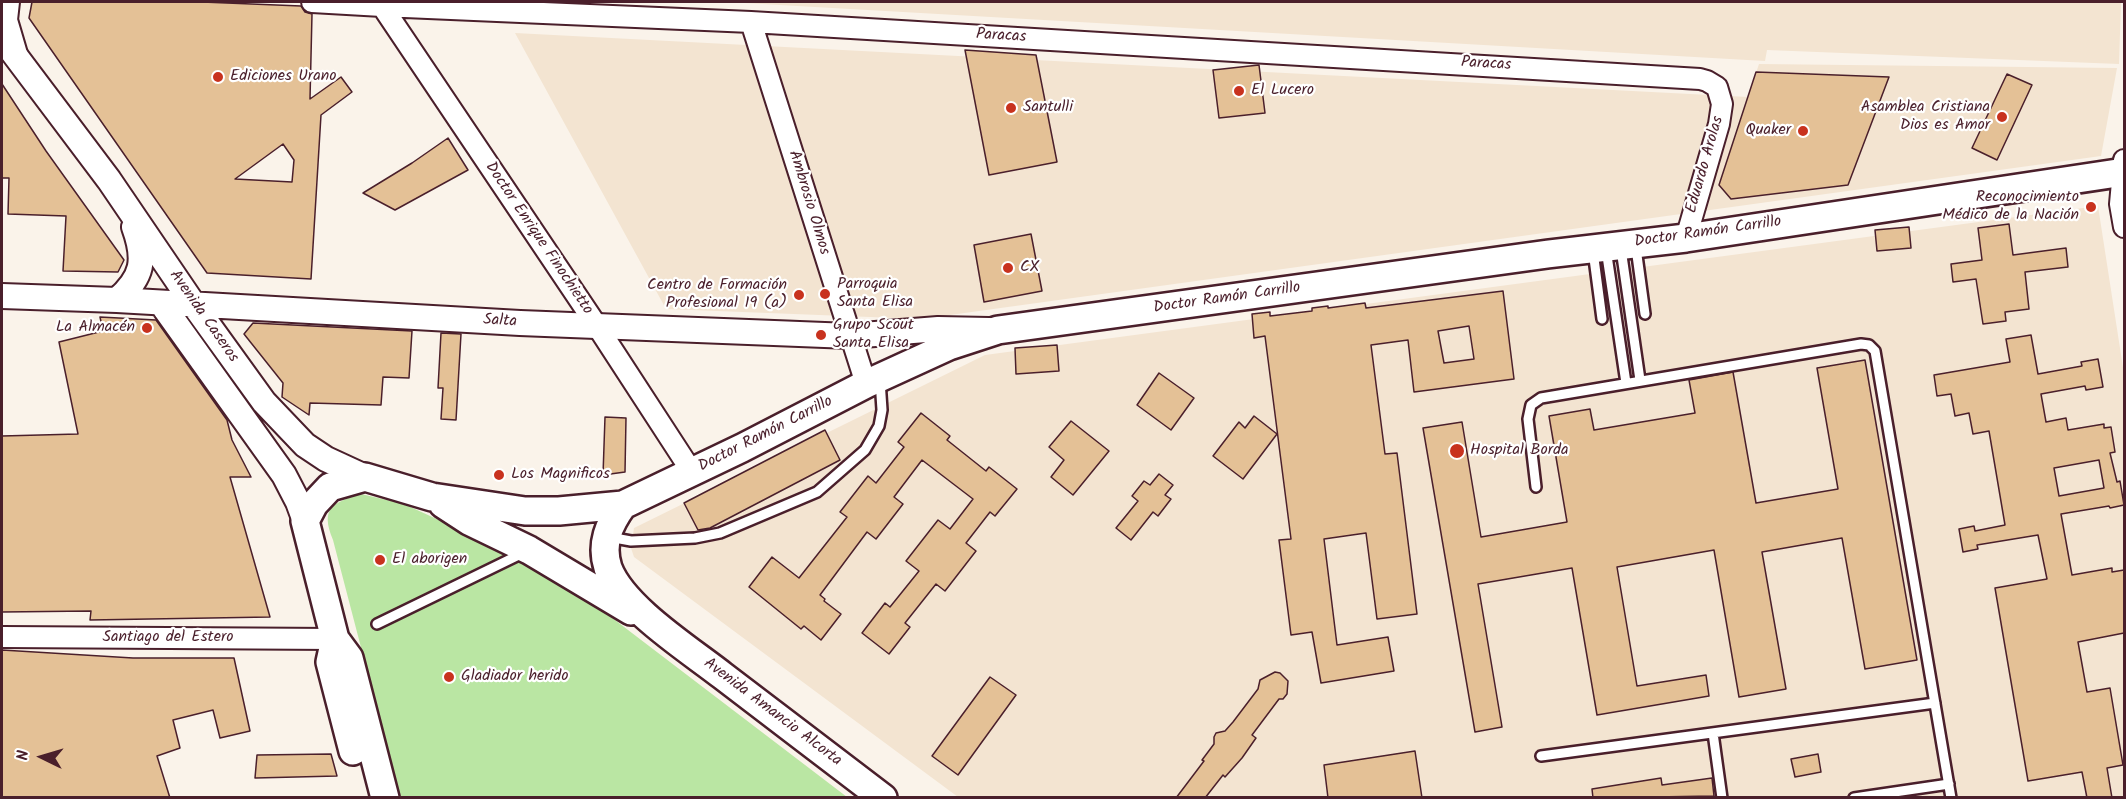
<!DOCTYPE html>
<meta charset="utf-8">
<style>
body{margin:0}
#map{position:relative;width:2126px;height:799px;overflow:hidden;background:#faf3ea;font-family:Kalam,sans-serif}
canvas{display:block}
.frame{position:absolute;inset:0;border:3px solid #4a1f2b;pointer-events:none}
.north{position:absolute;left:12px;top:727px;width:60px;height:60px;-webkit-text-stroke:4px #fff;paint-order:stroke;rotate:275deg;font-size:16px;font-weight:700;line-height:24px;text-align:center;color:#4a1f2b}
.north::after{content:'';display:block;margin:auto;width:21px;height:27px;background:#4a1f2b;clip-path:polygon(50% 0,100% 100%,50% 72%,0 100%)}
</style>
<div id="map">
<canvas width="2126" height="799"></canvas>
<div class="frame"></div>
<div class="north">N</div>
</div>
<script>
const context = document.querySelector('canvas').getContext('2d');
context.lineJoin = 'round';
function paint(path, color) { context.fillStyle = color; context.fill(path, 'evenodd'); }
function trace(path, color, width, dash) { context.strokeStyle = color; context.lineWidth = width; context.lineCap = dash ? 'butt' : 'round'; context.setLineDash(dash || []); context.stroke(path); }
function write(font, color, halo, rows, align = 'center') {
  context.font = font + ' Kalam,sans-serif'; context.lineWidth = 4.5; context.setLineDash([]); context.textBaseline = 'middle'; context.strokeStyle = halo; context.fillStyle = color; for (const [text, x, y, turn = 0] of rows) {
    context.save(); context.translate(x, y); context.rotate((+turn || 0) * Math.PI / 180); context.textAlign = isNaN(turn) ? turn : align; if (halo) context.strokeText(text, 0, 0); context.fillText(text, 0, 0); context.restore();
  }
}
const built = new Path2D(`
 M 727,2 L 2121,2 L 2119,64 L 1767,50 L 1765,61 Z
 M 515,33 L 1748,97 L 1759,64 L 2117,68 L 2101,156 L 921,319 L 666,309 Z
 M 2098,206 L 2124,374 L 2124,797 L 958,797 L 634,557 L 631,548 L 634,528 L 985,355 Z`);
const green = new Path2D(`
 M 361,494 L 404,504 L 552,572 L 847,797 L 400,797 L 333,540 C 320,508 332,503 361,494 Z`);
const building = new Path2D(`
 M 32,2 L 202,2 L 301,6 L 305,12 L 312,14 L 310,99 L 341,77 L 352,92 L 321,115 L 311,279 L 207,273 L 29,18 ZM 283,144 L 294,160 L 292,182 L 235,179 Z
 M 965,50 L 1036,55 L 1057,162 L 989,175 Z
 M 1259,65 L 1265,113 L 1219,118 L 1213,70 Z
 M 1756,72 L 1889,77 L 1848,185 L 1731,199 L 1719,185 Z
 M 2007,74 L 2032,85 L 1997,160 L 1972,148 Z
 M 2,84 L 46,151 L 124,260 L 118,272 L 63,271 L 66,216 L 8,214 L 9,178 L 2,178 Z
 M 448,138 L 468,170 L 395,210 L 363,193 L 412,163 Z
 M 2009,224 L 2013,255 L 2066,248 L 2068,267 L 2025,272 L 2029,309 L 2005,312 L 2006,321 L 1983,324 L 1976,279 L 1953,282 L 1951,264 L 1982,260 L 1978,228 Z
 M 1909,227 L 1911,248 L 1877,251 L 1875,230 Z
 M 1031,234 L 1042,291 L 984,302 L 974,245 Z
 M 1503,291 L 1514,379 L 1414,392 L 1408,340 L 1371,345 L 1385,454 L 1397,453 L 1417,614 L 1377,619 L 1366,533 L 1324,539 L 1337,645 L 1388,637 L 1394,671 L 1321,683 L 1312,632 L 1291,635 L 1279,540 L 1291,539 L 1265,336 L 1254,338 L 1252,314 L 1270,312 L 1270,316 L 1312,311 L 1312,308 L 1328,306 L 1328,308 L 1365,303 L 1366,308 ZM 1469,326 L 1474,359 L 1444,363 L 1438,331 Z
 M 100,317 L 156,320 L 227,420 L 232,440 L 251,477 L 230,477 L 270,617 L 90,620 L 91,611 L 2,612 L 2,436 L 78,434 L 59,342 L 103,331 Z
 M 253,323 L 412,331 L 409,378 L 383,377 L 381,405 L 310,403 L 309,415 L 282,397 L 283,383 L 244,334 Z
 M 441,333 L 461,334 L 456,420 L 441,419 L 443,388 L 438,388 Z
 M 2031,335 L 2038,374 L 2082,366 L 2081,362 L 2098,359 L 2103,387 L 2086,390 L 2085,386 L 2041,394 L 2046,422 L 2066,418 L 2068,430 L 2104,424 L 2104,428 L 2111,427 L 2115,452 L 2110,453 L 2117,482 L 2120,481 L 2124,505 L 2110,508 L 2109,506 L 2061,514 L 2072,575 L 2112,568 L 2112,572 L 2124,570 L 2124,633 L 2078,642 L 2087,692 L 2110,688 L 2123,765 L 2107,768 L 2112,798 L 2087,798 L 2082,772 L 2028,781 L 1995,588 L 2047,579 L 2038,535 L 1977,545 L 1978,549 L 1963,552 L 1959,529 L 1974,526 L 1975,531 L 2005,525 L 1989,431 L 1973,434 L 1969,413 L 1955,416 L 1951,394 L 1937,396 L 1934,375 L 2010,362 L 2006,339 ZM 2099,460 L 2104,488 L 2059,496 L 2054,468 Z
 M 1057,345 L 1059,371 L 1016,374 L 1015,348 Z
 M 1865,360 L 1917,660 L 1865,669 L 1842,538 L 1762,552 L 1786,689 L 1739,697 L 1714,550 L 1617,567 L 1637,686 L 1706,675 L 1709,696 L 1597,715 L 1572,568 L 1478,584 L 1502,727 L 1475,732 L 1423,428 L 1462,422 L 1481,537 L 1567,522 L 1549,416 L 1590,409 L 1594,430 L 1695,413 L 1689,380 L 1733,372 L 1756,503 L 1838,489 L 1817,368 Z
 M 1159,373 L 1194,398 L 1171,430 L 1137,405 Z
 M 921,413 L 950,436 L 947,440 L 986,471 L 989,467 L 1017,489 L 995,516 L 990,512 L 966,543 L 976,551 L 945,591 L 936,584 L 905,623 L 910,627 L 889,654 L 862,633 L 885,603 L 890,607 L 919,571 L 906,561 L 938,520 L 950,529 L 973,499 L 922,460 L 894,497 L 903,504 L 876,539 L 867,532 L 820,595 L 825,599 L 824,601 L 841,614 L 821,640 L 804,626 L 801,629 L 749,587 L 772,557 L 799,578 L 847,517 L 840,512 L 868,476 L 876,483 L 904,447 L 898,442 Z
 M 1254,416 L 1277,434 L 1243,479 L 1213,456 L 1239,422 L 1245,428 Z
 M 605,417 L 626,418 L 625,472 L 603,475 Z
 M 1071,421 L 1109,451 L 1073,495 L 1051,477 L 1064,460 L 1049,447 Z
 M 825,430 L 840,460 L 710,528 L 698,530 L 684,503 Z
 M 1159,474 L 1173,485 L 1165,495 L 1171,499 L 1158,516 L 1153,512 L 1131,540 L 1116,528 L 1138,501 L 1132,496 L 1144,481 L 1150,485 Z
 M 2,650 L 133,658 L 234,658 L 250,731 L 220,738 L 213,710 L 173,720 L 180,748 L 157,756 L 170,798 L 2,798 Z
 M 1275,672 L 1280,673 L 1288,681 L 1287,694 L 1283,699 L 1279,699 L 1252,735 L 1256,738 L 1242,758 L 1225,777 L 1223,775 L 1205,798 L 1176,798 L 1204,761 L 1202,760 L 1214,744 L 1214,737 L 1216,733 L 1225,731 L 1233,722 L 1258,689 L 1260,680 Z
 M 990,677 L 1016,695 L 958,775 L 932,756 Z
 M 1415,751 L 1422,798 L 1328,798 L 1324,765 Z
 M 331,754 L 337,776 L 255,778 L 257,755 Z
 M 1818,754 L 1821,772 L 1795,777 L 1791,759 Z
 M 1661,778 L 1662,785 L 1712,778 L 1714,796 L 1593,798 L 1592,789 Z`);
const service = new Path2D(`
 M 1636,248 L 1645,314
 M 1606,249 L 1626,383
 M 1621,249 L 1640,380
 M 1593,251 L 1602,319
 M 1536,487 L 1528,419 L 1531,405 L 1541,398 L 1861,344 L 1869,345 L 1875,351 L 1951,798
 M 609,537 L 631,541 L 695,538 L 720,533 L 817,492 L 865,450 L 879,426 L 882,410 L 880,380
 M 377,624 L 523,553
 M 1713,733 L 1722,798
 M 1541,756 L 1935,703
 M 1854,798 L 1949,784`);
const minor = new Path2D(`
 M 9,2 L 7,20 L 17,54
 M 312,2 L 382,6 L 751,22 L 1700,79 L 1707,81 L 1717,87 L 1722,104 L 1719,124 L 1686,238
 M 382,6 L 597,326 L 692,472
 M 751,22 L 866,384
 M 2124,160 L 2120,204 L 2124,227
 M 2,637 L 335,639`);
const tertiary = new Path2D(`
 M 2,38 L 109,180 L 194,305 L 264,402 L 305,445 L 326,459 L 365,477
 M 2,296 L 117,300 L 520,323 L 850,336 L 938,329 L 989,330
 M 117,300 C 143,277 146,260 134,227
 M 161,303 L 284,475 L 298,502 L 305,521`);
const secondary = new Path2D(`
 M 443,504 L 469,521 L 529,550 L 631,611
 M 623,505 C 609,524 600,544 608,568 C 623,608 690,650 723,676 C 776,717 830,757 883,798
 M 335,639 L 330,662 L 353,751
 M 385,798 L 349,658 L 335,639 L 305,521 L 314,504 L 330,487 L 365,477 L 432,497 L 525,511 L 559,511 L 623,505 L 742,448 L 866,384 L 949,346 L 998,330 L 1548,254 L 1686,238 L 2124,172`);
const markers = [
 [218,77,6,"#c8321e"],
 [1239,91,6,"#c8321e"],
 [1011,108,6,"#c8321e"],
 [2002,117,6,"#c8321e"],
 [1803,131,6,"#c8321e"],
 [2091,207,6,"#c8321e"],
 [1008,268,6,"#c8321e"],
 [825,294,6,"#c8321e"],
 [799,295,6,"#c8321e"],
 [147,328,6,"#c8321e"],
 [821,335,6,"#c8321e"],
 [1457,451,8,"#c8321e"],
 [499,475,6,"#c8321e"],
 [380,560,6,"#c8321e"],
 [449,677,6,"#c8321e"]
];
const streetNames = [
 ["Paracas",1001,37,3],
 ["Paracas",1486,65,3],
 ["Eduardo Arolas",1706,165,-74],
 ["Ambrosio Olmos",808,203,73],
 ["Doctor Ramón Carrillo",1708,233,-8],
 ["Doctor Enrique Finochietto",538,239,56],
 ["Doctor Ramón Carrillo",1227,299,-8],
 ["Avenida Caseros",203,317,55],
 ["Salta",500,322,3],
 ["Doctor Ramón Carrillo",766,435,-27],
 ["Santiago del Estero",168,638],
 ["Avenida Amancio Alcorta",772,713,37]
];
const poiNames = [
 ["Ediciones Urano",230,77],
 ["El Lucero",1251,91],
 ["Santulli",1023,108],
 ["Asamblea Cristiana",1990,108,"right"],
 ["Dios es Amor",1990,126,"right"],
 ["Quaker",1791,131,"right"],
 ["Reconocimiento",2079,198,"right"],
 ["Médico de la Nación",2079,216,"right"],
 ["CX",1020,268],
 ["Parroquia",837,285],
 ["Santa Elisa",837,303],
 ["Centro de Formación",787,286,"right"],
 ["Profesional 19 (a)",787,304,"right"],
 ["Grupo Scout",833,326],
 ["Santa Elisa",833,344],
 ["La Almacén",135,328,"right"],
 ["Hospital Borda",1470,451],
 ["Los Magnificos",511,475],
 ["El aborigen",392,560],
 ["Gladiador herido",461,677]
];
paint(built, '#f3e4d1');
paint(green, '#bae6a3');
paint(building, '#e4c196');
trace(building, '#4a1f2b', 1.5);
trace(service, '#4a1f2b', 14);
trace(minor, '#4a1f2b', 24);
trace(tertiary, '#4a1f2b', 28);
trace(secondary, '#4a1f2b', 32);
trace(service, '#fff', 9);
trace(minor, '#fff', 20);
trace(tertiary, '#fff', 24);
trace(secondary, '#fff', 27);
for (const [x, y, r, color] of markers) { const dot = new Path2D(); dot.arc(x, y, r, 0, 2 * Math.PI); context.fillStyle = color; context.fill(dot); trace(dot, '#fff', 2); }
write('16px', '#4a1f2b', '#fff', streetNames);
write('16px', '#4a1f2b', '#fff', poiNames, 'left');
</script>
